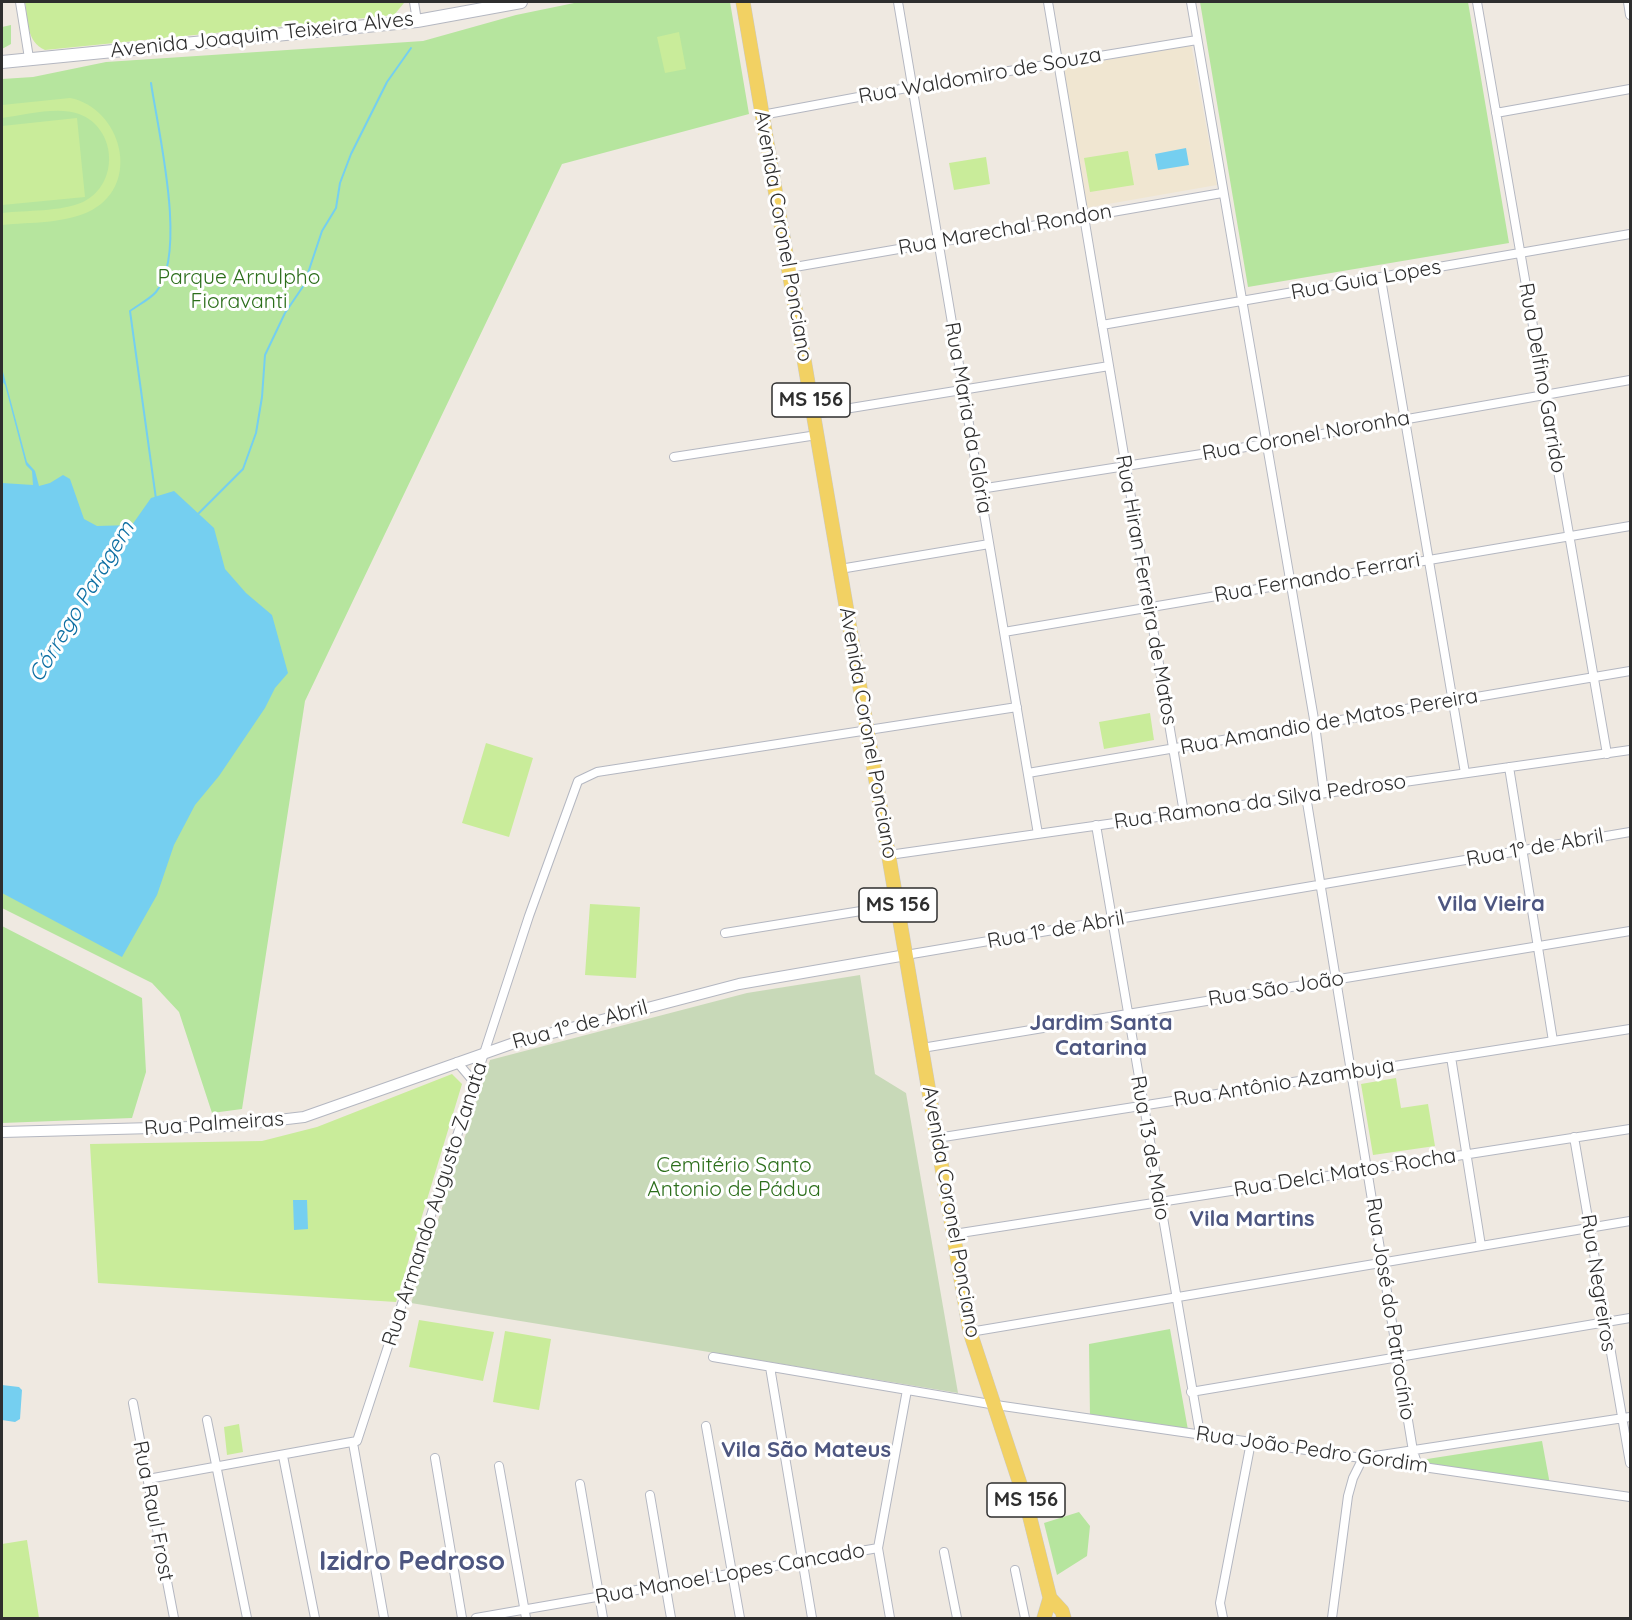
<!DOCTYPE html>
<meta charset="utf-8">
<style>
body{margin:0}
#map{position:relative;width:1632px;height:1620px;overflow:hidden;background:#efe9e1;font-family:Quicksand,sans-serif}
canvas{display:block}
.frame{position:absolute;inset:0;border:3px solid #2e2e2e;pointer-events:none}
</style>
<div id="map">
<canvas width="1632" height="1620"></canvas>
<div class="frame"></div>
</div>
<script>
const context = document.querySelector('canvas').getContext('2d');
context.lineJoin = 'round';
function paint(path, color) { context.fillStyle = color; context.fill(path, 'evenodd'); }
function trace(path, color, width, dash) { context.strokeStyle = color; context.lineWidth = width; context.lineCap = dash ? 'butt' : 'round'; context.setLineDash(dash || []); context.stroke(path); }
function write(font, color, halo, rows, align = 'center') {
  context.font = font + ' Quicksand,sans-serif'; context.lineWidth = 6; context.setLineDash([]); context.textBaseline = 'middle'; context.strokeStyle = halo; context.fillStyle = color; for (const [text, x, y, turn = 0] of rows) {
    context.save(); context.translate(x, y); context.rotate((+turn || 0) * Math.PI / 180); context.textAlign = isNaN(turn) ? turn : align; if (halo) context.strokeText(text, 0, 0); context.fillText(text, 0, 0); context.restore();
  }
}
const education = new Path2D(`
 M 1191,43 L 1217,185 L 1085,208 L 1062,69 Z`);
const green = new Path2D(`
 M 579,2 L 730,2 L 749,114 L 562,164 L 305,701 L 242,1109 L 212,1113 L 179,1012 L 152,983 L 2,908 L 2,79 L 33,77 L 106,62 L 423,41 L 516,15 Z
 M 1200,2 L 1468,2 L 1509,243 L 1248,287 Z
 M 11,25 L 11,44 L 2,49 L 2,27 Z
 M 2,926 L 142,998 L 146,1072 L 132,1118 L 2,1123 Z
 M 1170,1329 L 1188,1430 L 1090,1418 L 1089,1344 Z
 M 1542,1441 L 1551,1490 L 1422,1471 L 1421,1460 Z
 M 1079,1512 L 1090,1526 L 1087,1556 L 1057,1575 L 1044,1523 Z`);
const cemetery = new Path2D(`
 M 860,975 L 875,1074 L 906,1093 L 958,1393 L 411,1303 L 490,1060 L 747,993 Z`);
const pitch = new Path2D(`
 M 25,2 L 404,2 L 404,3 L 394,15 L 45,50 C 26,42 28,19 25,2 Z
 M 679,32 L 686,69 L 665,73 L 657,37 Z
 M 70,98 C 121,108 142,183 92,210 C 66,224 30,222 2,225 L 2,213 C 27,210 60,212 83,202 C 120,184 117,128 79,114 C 57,106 25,115 2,118 L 2,105 Z
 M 77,118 L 85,197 L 2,205 L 2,126 Z
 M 1128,151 L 1134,185 L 1090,192 L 1084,158 Z
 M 986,157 L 990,184 L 954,190 L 949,163 Z
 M 1150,713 L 1154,740 L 1104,749 L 1099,722 Z
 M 486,743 L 533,758 L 509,837 L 462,823 Z
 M 590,904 L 640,907 L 636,978 L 585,975 Z
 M 452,1074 L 462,1084 L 396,1302 L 98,1283 L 90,1144 L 262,1141 L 317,1127 Z
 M 1396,1078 L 1401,1108 L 1428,1104 L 1435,1146 L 1373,1155 L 1361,1084 Z
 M 419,1320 L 494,1332 L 483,1381 L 409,1367 Z
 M 505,1331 L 551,1339 L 539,1410 L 493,1402 Z
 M 239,1424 L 243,1452 L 227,1455 L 224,1427 Z
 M 27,1540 L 39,1618 L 2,1618 L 2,1544 Z`);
const water = new Path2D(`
 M 1186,148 L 1189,165 L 1158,170 L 1155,154 Z
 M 2,368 L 27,462 L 35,471 L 39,486 L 50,483 L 63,475 L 70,479 L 84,519 L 97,526 L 132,525 L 151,498 L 174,491 L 214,528 L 225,569 L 246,593 L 272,615 L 288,673 L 275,688 L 265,708 L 219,776 L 195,805 L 174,845 L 157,895 L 122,957 L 2,893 L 2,483 L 33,485 L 32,471 L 26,465 L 5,385 L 2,381 Z
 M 293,1200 L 307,1200 L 308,1229 L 294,1230 Z
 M 2,1385 L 19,1387 L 22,1390 L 20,1419 L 15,1422 L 2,1420 Z`);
const stream = new Path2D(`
 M 151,83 C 158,131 188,253 156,292 C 150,299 138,305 130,311 L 156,499
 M 197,515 L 243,469 L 256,433 L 262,397 L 265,355 L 285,313 L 304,285 L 322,231 L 336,208 L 340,183 L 351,154 L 387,82 L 411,48`);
const minor = new Path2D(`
 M 20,2 L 29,58
 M 414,2 L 417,21
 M 898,2 L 1038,834
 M 1048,2 L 1184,813
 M 1191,2 L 1315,725 L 1324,793
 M 1477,2 L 1607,754
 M 1628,2 L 1630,15
 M 1496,113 L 1630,89
 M 762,115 L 912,87 L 1197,40
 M 789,268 L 1222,193
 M 1381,279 L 1465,773
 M 1102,325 L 1630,234
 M 814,414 L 1109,366
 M 674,457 L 817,435
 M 980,489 L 1265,444 L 1630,380
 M 840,569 L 989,544
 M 1004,632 L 1630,526
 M 1509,767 L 1553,1041
 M 1028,773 L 1630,671
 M 1306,796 L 1413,1451 L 1418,1466
 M 1096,825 L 1200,1434
 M 889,855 L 1630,750
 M 725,933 L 898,905
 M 906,955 L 1630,832
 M 922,1048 L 1630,931
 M 1451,1057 L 1481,1246
 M 457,1062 L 474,1082
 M 1574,1137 L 1630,1463
 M 937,1138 L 1630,1029
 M 954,1234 L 1630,1129
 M 970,1332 L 1630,1221
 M 713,1357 L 996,1405 L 1630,1497
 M 770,1367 L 812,1618
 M 1191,1392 L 1630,1318
 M 133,1403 L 174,1618
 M 207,1420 L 247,1618
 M 706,1426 L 740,1618
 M 353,1443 L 384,1618
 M 283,1456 L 315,1618
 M 1375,1456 L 1630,1417
 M 435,1458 L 462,1618
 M 499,1466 L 526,1618
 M 148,1479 L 357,1441 L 529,916 L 578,781 L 597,772 L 1017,707
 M 580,1484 L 603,1618
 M 650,1495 L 671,1618
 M 944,1552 L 957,1618
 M 1015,1570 L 1025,1618
 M 476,1618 L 878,1548
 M 890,1618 L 878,1548 L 907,1390
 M 1223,1618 L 1220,1603 L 1251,1442
 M 1332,1618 L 1348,1496 L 1353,1478 L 1363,1458`);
const tertiary = new Path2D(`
 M 2,1132 L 228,1126 L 304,1117 L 514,1043 L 739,984 L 906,955`);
const secondary = new Path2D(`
 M 2,62 L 417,21 L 521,2`);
const primary = new Path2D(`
 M 743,2 L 970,1332 L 1026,1502 L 1050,1598 L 1062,1611 L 1064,1618
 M 1044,1618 L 1050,1598`);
const shields = [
 [811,400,78],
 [898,905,78],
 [1026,1500,78]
];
const shieldNames = [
 ["MS 156",811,400],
 ["MS 156",898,905],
 ["MS 156",1026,1500]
];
const streetNames = [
 ["Avenida Joaquim Teixeira Alves",262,35,-6],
 ["Rua Waldomiro de Souza",980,76,-10],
 ["Rua Marechal Rondon",1005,230,-10],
 ["Avenida Coronel Ponciano",783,236,80],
 ["Rua Guia Lopes",1366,280,-10],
 ["Rua Delfino Garrido",1542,378,80],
 ["Rua Maria da Glória",968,418,80],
 ["Rua Coronel Noronha",1306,436,-10],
 ["Rua Fernando Ferrari",1317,578,-10],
 ["Rua Hiran Ferreira de Matos",1146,590,80],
 ["Rua Amandio de Matos Pereira",1329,722,-10],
 ["Avenida Coronel Ponciano",868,733,80],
 ["Rua Ramona da Silva Pedroso",1260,802,-8],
 ["Rua 1º de Abril",1535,848,-10],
 ["Rua 1º de Abril",1056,930,-10],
 ["Rua São João",1276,989,-9],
 ["Rua 1º de Abril",580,1025,-15],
 ["Rua Antônio Azambuja",1284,1083,-9],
 ["Rua Palmeiras",214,1124,-4],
 ["Rua 13 de Maio",1150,1148,80],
 ["Rua Delci Matos Rocha",1345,1173,-9],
 ["Rua Armando Augusto Zanata",435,1204,-72],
 ["Avenida Coronel Ponciano",951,1212,80],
 ["Rua Negreiros",1598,1283,81],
 ["Rua José do Patrocínio",1390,1309,81],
 ["Rua João Pedro Gordim",1312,1450,8],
 ["Rua Raul Frost",153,1511,79],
 ["Rua Manoel Lopes Cancado",730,1574,-10]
];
const parkNames = [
 ["Parque Arnulpho",239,278],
 ["Fioravanti",239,302],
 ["Cemitério Santo",734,1166],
 ["Antonio de Pádua",734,1190]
];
const waterNames = [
 ["Córrego Paragem",82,602,-59]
];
const neighbourhoodNames = [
 ["Vila Vieira",1491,904],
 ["Jardim Santa",1101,1023],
 ["Catarina",1101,1048],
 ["Vila Martins",1252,1219],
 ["Vila São Mateus",806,1450]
];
const districtNames = [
 ["Izidro Pedroso",412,1562]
];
paint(education, '#f0e6d1');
paint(green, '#b6e59e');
paint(cemetery, '#c8d9b8');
paint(pitch, '#c9ec9a');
paint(water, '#75cff0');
trace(stream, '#75cff0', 2);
trace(minor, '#b4b7c1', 10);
trace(tertiary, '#b4b7c1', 12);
trace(secondary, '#b4b7c1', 14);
trace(primary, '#c9c9c9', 15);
trace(minor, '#fff', 8);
trace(tertiary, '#fff', 10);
trace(secondary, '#fff', 12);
trace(primary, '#f2d163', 14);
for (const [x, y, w] of shields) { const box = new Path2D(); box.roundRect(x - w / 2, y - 17, w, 34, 4.5); context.fillStyle = '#fff'; context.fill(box); trace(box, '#2e2e2e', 1.5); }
write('bold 20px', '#2e2e2e', null, shieldNames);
write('21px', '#2e2e2e', '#fff', streetNames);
write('21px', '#2c6e1b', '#fff', parkNames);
write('italic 22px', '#0d6fa3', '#fff', waterNames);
write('bold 22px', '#4d5680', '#fff', neighbourhoodNames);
write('bold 27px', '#4d5680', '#fff', districtNames);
</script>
